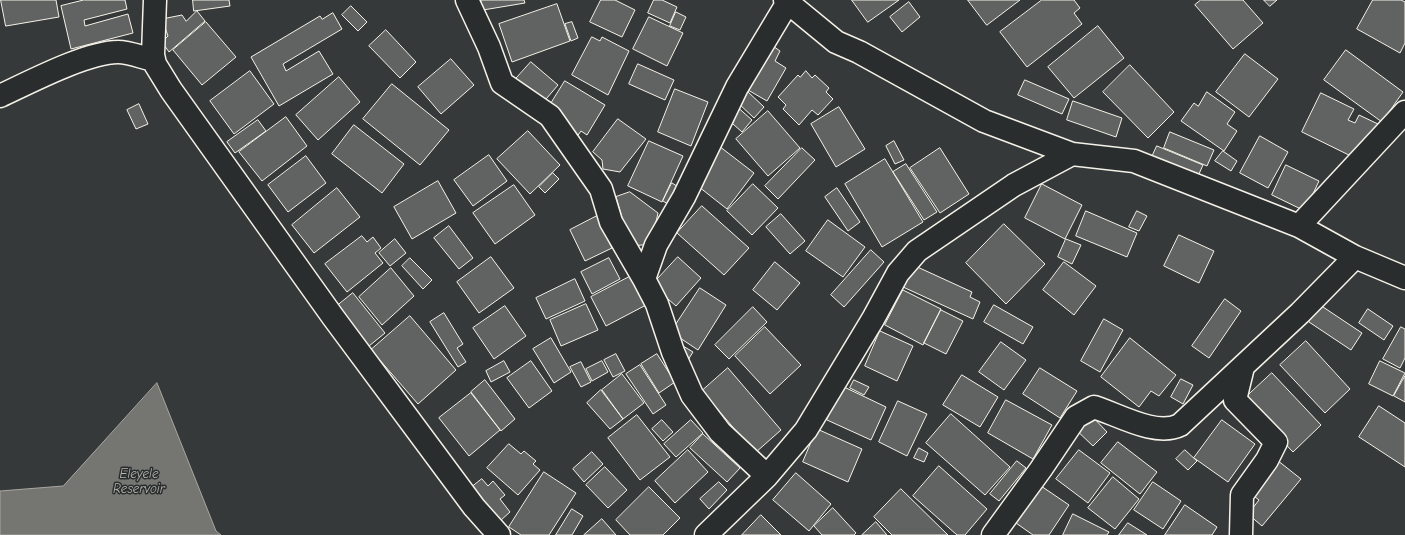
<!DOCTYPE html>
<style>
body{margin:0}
canvas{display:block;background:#363939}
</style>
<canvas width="1405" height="535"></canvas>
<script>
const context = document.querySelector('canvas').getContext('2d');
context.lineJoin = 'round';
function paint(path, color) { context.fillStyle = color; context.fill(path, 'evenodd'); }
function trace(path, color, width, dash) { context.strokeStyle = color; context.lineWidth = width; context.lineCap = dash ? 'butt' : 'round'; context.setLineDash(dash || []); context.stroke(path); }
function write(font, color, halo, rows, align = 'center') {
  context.font = font + ' "Comic Neue",sans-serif'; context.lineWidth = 3; context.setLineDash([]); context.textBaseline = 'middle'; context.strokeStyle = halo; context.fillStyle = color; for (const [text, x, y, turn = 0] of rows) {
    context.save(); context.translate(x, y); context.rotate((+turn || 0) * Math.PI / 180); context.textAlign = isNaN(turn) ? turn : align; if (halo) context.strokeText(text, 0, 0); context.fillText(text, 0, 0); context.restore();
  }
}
const water = new Path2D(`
 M 157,383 L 216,531 L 221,535 L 0,535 L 0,491 L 63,486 Z`);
const building = new Path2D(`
 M 1,0 L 56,0 L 59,17 L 6,26 Z
 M 84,0 L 125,0 L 127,9 L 84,20 L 85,26 L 128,14 L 133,33 L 71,49 L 61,6 Z
 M 193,0 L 229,0 L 230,6 L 194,11 Z
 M 481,0 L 524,0 L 525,3 L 483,10 Z
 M 601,0 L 615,0 L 635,10 L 622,37 L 590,22 Z
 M 654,0 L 662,0 L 677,7 L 670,23 L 648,13 Z
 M 852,0 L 899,0 L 868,22 Z
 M 968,0 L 1020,0 L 987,25 Z
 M 1042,0 L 1074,0 L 1080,8 L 1074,13 L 1082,24 L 1027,67 L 1000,32 Z
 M 1201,0 L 1243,0 L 1263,23 L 1233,49 L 1195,5 Z
 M 1264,0 L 1277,0 L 1270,6 Z
 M 1373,0 L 1401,0 L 1405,2 L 1405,43 L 1400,53 L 1357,29 Z
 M 909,2 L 920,17 L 902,32 L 890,17 Z
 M 557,4 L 570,41 L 512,62 L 499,24 Z
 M 351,6 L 367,22 L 358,31 L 342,15 Z
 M 197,11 L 205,21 L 169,52 L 162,42 L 168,36 L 162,19 L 182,15 L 186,21 Z
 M 676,12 L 686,17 L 680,30 L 670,26 Z
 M 333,13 L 342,29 L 283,64 L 286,71 L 319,51 L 333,74 L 279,106 L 251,57 L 320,16 L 322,19 Z
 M 649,17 L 683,33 L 667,66 L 633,49 Z
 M 206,22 L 236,57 L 202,85 L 173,50 Z
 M 572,22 L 578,38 L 571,41 L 565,24 Z
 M 1098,26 L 1124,58 L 1074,98 L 1048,67 Z
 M 386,30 L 416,62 L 400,78 L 369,46 Z
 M 592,37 L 600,41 L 602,37 L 629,51 L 608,95 L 572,75 Z
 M 770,44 L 780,51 L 775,61 L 786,68 L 767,101 L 748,90 Z
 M 1346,50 L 1403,92 L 1382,122 L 1324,80 Z
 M 1245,54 L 1278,79 L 1249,117 L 1216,92 Z
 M 451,59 L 474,85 L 441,114 L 418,87 Z
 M 531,62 L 558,85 L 541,105 L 513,82 Z
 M 638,64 L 674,80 L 665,100 L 629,84 Z
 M 1130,65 L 1174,112 L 1148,138 L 1103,92 Z
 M 250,71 L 274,104 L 234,134 L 210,101 Z
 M 806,71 L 812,78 L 815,75 L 829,88 L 826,92 L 833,99 L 818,115 L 812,110 L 799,125 L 783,109 L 786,105 L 778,97 L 798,75 L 800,77 Z
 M 339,77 L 360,102 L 318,140 L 296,115 Z
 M 1025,80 L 1069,99 L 1062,114 L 1018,95 Z
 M 565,81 L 605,105 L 587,135 L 581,131 L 576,138 L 547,110 Z
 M 392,84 L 449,130 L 420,165 L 363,119 Z
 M 675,89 L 708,102 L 691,146 L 658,132 Z
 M 747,91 L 764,107 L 754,118 L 737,102 Z
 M 1207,92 L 1235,112 L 1227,124 L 1237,131 L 1224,151 L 1181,121 L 1194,103 L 1198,106 Z
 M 1321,93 L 1354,109 L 1348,120 L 1355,123 L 1359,115 L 1378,124 L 1369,143 L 1363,140 L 1355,158 L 1302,132 Z
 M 1073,101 L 1122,118 L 1116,137 L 1067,120 Z
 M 139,104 L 148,124 L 136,129 L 127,110 Z
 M 734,104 L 752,120 L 742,132 L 724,116 Z
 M 839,107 L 865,149 L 836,167 L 811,124 Z
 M 768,111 L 800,148 L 768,176 L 736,139 Z
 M 286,117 L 307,146 L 262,181 L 239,152 Z
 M 618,119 L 646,139 L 620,172 L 603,169 L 602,160 L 593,152 Z
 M 258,120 L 266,131 L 235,153 L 227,142 Z
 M 354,125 L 404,164 L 382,193 L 332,154 Z
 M 528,131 L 560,165 L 530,194 L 497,159 Z
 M 1170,132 L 1214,150 L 1207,166 L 1164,148 Z
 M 1260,136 L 1288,152 L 1268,188 L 1240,173 Z
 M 649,141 L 683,156 L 662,202 L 628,186 Z
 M 894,141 L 904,160 L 895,164 L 886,146 Z
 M 719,146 L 754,173 L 727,209 L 694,183 Z
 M 1157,146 L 1203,165 L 1198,176 L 1152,157 Z
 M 802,148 L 815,160 L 778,199 L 765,186 Z
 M 940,148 L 969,194 L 940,213 L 910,168 Z
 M 1223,151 L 1237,161 L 1231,171 L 1215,161 Z
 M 489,155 L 507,181 L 473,206 L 454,180 Z
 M 306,156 L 326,183 L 288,212 L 268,185 Z
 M 885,159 L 923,222 L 882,247 L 845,184 Z
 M 906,164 L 937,212 L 924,220 L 893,172 Z
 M 1286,165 L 1319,181 L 1305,211 L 1272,195 Z
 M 553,173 L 559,179 L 545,193 L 539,187 Z
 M 438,181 L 456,213 L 412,239 L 394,207 Z
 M 672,183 L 680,188 L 671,206 L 663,201 Z
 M 753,184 L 778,208 L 752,235 L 727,211 Z
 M 1042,184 L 1082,205 L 1065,239 L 1025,218 Z
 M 514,185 L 535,215 L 495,244 L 473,213 Z
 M 337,188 L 360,217 L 314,253 L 292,225 Z
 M 837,188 L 860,222 L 848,231 L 825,197 Z
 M 630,192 L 658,213 L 651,244 L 632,246 L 626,231 L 616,197 Z
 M 702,206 L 749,248 L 724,275 L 677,233 Z
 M 1086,211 L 1137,233 L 1127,257 L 1076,236 Z
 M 1137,211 L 1147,216 L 1139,231 L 1129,227 Z
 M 781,214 L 805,241 L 790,254 L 766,227 Z
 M 597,216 L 612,248 L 585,261 L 570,230 Z
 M 828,220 L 865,247 L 843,277 L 806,251 Z
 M 1004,224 L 1045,264 L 1006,304 L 966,263 Z
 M 449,226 L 473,258 L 459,269 L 434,238 Z
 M 1179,235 L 1214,251 L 1199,283 L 1164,266 Z
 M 362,236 L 367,242 L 373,237 L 381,248 L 375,253 L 383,263 L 347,292 L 325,264 Z
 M 395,239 L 406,253 L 390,266 L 379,253 Z
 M 1066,239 L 1081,245 L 1072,264 L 1058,257 Z
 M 871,250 L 884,262 L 844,307 L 831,295 Z
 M 491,257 L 514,288 L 479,313 L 457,282 Z
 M 678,257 L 701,278 L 676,306 L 652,285 Z
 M 410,258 L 432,280 L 423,289 L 402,266 Z
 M 609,258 L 620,279 L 592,294 L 581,272 Z
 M 775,262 L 800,283 L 777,310 L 753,290 Z
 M 1064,262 L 1096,286 L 1074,315 L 1043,290 Z
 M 913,265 L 972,292 L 970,297 L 980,302 L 973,319 L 903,287 Z
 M 391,268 L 414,296 L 382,325 L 359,297 Z
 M 633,275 L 648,304 L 606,326 L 591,297 Z
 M 575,279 L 585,301 L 546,319 L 536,298 Z
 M 700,288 L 726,305 L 698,350 L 671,332 Z
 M 903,290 L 941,309 L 923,345 L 885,325 Z
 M 353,293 L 385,333 L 369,346 L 337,306 Z
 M 1225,299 L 1241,311 L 1209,358 L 1192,346 Z
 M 586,304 L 598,330 L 561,346 L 550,320 Z
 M 994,305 L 1033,327 L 1023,344 L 984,322 Z
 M 1320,305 L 1362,333 L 1351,350 L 1309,322 Z
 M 505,306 L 526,336 L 494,359 L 473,328 Z
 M 753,307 L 767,322 L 729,359 L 715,345 Z
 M 1368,309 L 1393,326 L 1384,340 L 1359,323 Z
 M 941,310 L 963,321 L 946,354 L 924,343 Z
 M 444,313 L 463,344 L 457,348 L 466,362 L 458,367 L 430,322 Z
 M 410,316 L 456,370 L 418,404 L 371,350 Z
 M 1104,319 L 1123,330 L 1100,372 L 1081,361 Z
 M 765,327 L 801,365 L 770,394 L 735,356 Z
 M 1401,327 L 1405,329 L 1405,358 L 1400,368 L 1383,359 Z
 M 880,331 L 913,346 L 897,381 L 865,366 Z
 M 551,338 L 571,372 L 554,383 L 533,349 Z
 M 1130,338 L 1176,375 L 1159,396 L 1151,391 L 1139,407 L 1101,377 Z
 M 1306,341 L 1350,389 L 1325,413 L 1280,365 Z
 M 1001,342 L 1026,360 L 1004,390 L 979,372 Z
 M 678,343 L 693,352 L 688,360 L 673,350 Z
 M 616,354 L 625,371 L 613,377 L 604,360 Z
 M 657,354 L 675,382 L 659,393 L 641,364 Z
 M 504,361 L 510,372 L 491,382 L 486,371 Z
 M 531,361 L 552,391 L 529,408 L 507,378 Z
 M 602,361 L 608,372 L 592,381 L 586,369 Z
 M 1380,361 L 1405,373 L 1393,396 L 1369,384 Z
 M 581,362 L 591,382 L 581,387 L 570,367 Z
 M 640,365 L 666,405 L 653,414 L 626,374 Z
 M 728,368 L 781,430 L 755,453 L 702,391 Z
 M 1040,368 L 1077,391 L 1060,418 L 1023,394 Z
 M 1272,373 L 1321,425 L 1293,452 L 1243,400 Z
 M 622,374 L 644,403 L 623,419 L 602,390 Z
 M 962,375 L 998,397 L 980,427 L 943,405 Z
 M 1405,376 L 1405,402 L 1394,396 Z
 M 1181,379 L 1193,385 L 1183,404 L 1171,397 Z
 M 485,380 L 515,419 L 501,431 L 471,392 Z
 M 854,380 L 869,387 L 864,395 L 850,388 Z
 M 842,386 L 886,407 L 871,440 L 827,420 Z
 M 601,390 L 623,419 L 610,429 L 587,403 Z
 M 471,393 L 500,430 L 469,456 L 439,418 Z
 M 1006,400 L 1052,425 L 1033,459 L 988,433 Z
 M 898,401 L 927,414 L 907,456 L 879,442 Z
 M 1379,406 L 1405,423 L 1405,467 L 1359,437 Z
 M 1089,413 L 1107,432 L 1093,446 L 1074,428 Z
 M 951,414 L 1010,467 L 985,495 L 926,443 Z
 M 637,415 L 670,457 L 640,480 L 608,438 Z
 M 662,420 L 673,432 L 663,441 L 652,429 Z
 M 691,420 L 703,433 L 676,457 L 664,444 Z
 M 1222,420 L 1255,444 L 1228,482 L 1194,458 Z
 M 817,429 L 862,449 L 848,482 L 803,462 Z
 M 703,434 L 740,468 L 727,482 L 690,448 Z
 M 1118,442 L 1157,472 L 1140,494 L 1101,463 Z
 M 509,444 L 521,454 L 524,451 L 536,461 L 533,464 L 540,470 L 518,495 L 487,468 Z
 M 919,448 L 928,453 L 924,462 L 914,458 Z
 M 688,450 L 708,472 L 675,503 L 655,481 Z
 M 1079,450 L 1110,473 L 1088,503 L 1056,479 Z
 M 1185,450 L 1197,461 L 1188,470 L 1176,459 Z
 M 592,452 L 603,464 L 584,482 L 573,469 Z
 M 1277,460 L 1301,479 L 1262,526 L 1248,514 L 1259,500 L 1250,493 Z
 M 1017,461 L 1026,468 L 999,501 L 990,494 Z
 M 939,466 L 987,509 L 965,535 L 957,535 L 913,496 Z
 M 605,467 L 627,490 L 608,508 L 586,485 Z
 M 544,472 L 576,493 L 549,535 L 521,535 L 509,527 Z
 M 796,473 L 831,504 L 809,531 L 773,500 Z
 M 1113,477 L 1139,499 L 1115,529 L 1088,508 Z
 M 482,479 L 488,486 L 493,481 L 505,495 L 500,499 L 510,512 L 500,521 L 472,487 Z
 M 719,482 L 727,490 L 709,509 L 700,499 Z
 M 1153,482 L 1181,501 L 1163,529 L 1134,510 Z
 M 1041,486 L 1069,505 L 1049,535 L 1033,535 L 1016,523 Z
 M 649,487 L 680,518 L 663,535 L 630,535 L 616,520 Z
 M 901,489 L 948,535 L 892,535 L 874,517 Z
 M 1185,505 L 1217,527 L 1212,535 L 1165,535 Z
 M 833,508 L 856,533 L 854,535 L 822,535 L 814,526 Z
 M 572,509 L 583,516 L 572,535 L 556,535 Z
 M 1073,514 L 1109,532 L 1107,535 L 1063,535 Z
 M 761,515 L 781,535 L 742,535 Z
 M 602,519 L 616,535 L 584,535 Z
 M 876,522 L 887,535 L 862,535 Z
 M 1128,523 L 1147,535 L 1119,535 Z`);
const minor = new Path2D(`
 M 155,0 L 153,55 L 155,64 L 171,90 L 333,317 L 474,507 L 499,535
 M 467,0 L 489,47 L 502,83 L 550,116 L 601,189 L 611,222 L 644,279
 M 785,0 L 836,42 L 859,52 L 984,121 L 1072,154 L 1134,161 L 1299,226 L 1355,257 L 1405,278
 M 0,96 C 30,82 87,52 118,52 C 130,52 143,58 154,60
 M 1299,226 L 1405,112
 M 767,476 L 720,432 L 692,395 L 673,352 L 657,304 L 644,279 L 656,245 L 684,197 L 737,87 L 788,2
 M 706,535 L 767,476 L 806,430 L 873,319 L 898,273 L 917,251 L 1014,185 L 1072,154
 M 993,535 L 1041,469 L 1076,417 L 1094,407 C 1119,415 1156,437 1180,425 L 1300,313 L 1355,257
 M 1241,535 L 1242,495 L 1267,460 L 1276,442 L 1235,400 L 1243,367`);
const waterNames = [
 ["Eleyele",139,474],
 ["Reservoir",139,489]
];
paint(water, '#757572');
trace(water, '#a8a7a1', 1);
paint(building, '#616362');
trace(building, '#f4f1e8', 1);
trace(minor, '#f4f1e8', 25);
trace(minor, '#2a2d2e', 22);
write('italic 13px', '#b4b3ad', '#2a2d2e', waterNames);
</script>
